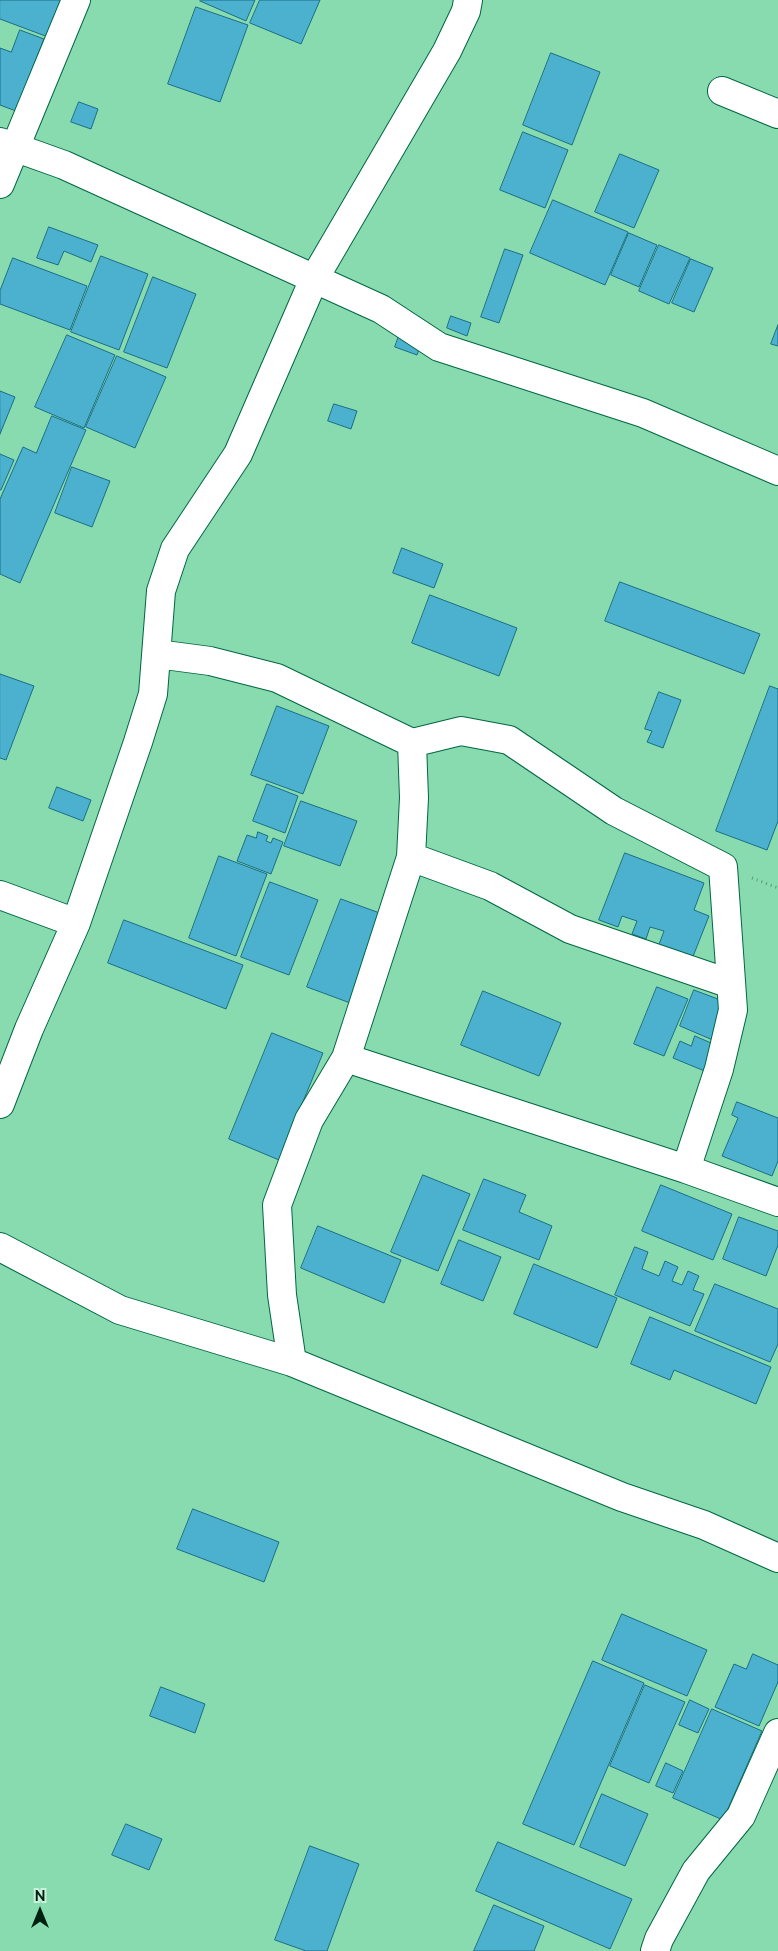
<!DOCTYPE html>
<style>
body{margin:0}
#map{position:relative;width:778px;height:1951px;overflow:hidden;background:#87dbaf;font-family:Raleway,sans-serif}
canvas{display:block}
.north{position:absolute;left:15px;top:1886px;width:50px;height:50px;-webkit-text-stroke:4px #caf1db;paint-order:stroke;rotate:0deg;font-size:14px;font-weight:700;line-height:20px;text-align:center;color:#002111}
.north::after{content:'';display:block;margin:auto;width:18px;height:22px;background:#002111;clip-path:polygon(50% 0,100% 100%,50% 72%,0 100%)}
</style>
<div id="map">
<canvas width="778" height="1951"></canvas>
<div class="north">N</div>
</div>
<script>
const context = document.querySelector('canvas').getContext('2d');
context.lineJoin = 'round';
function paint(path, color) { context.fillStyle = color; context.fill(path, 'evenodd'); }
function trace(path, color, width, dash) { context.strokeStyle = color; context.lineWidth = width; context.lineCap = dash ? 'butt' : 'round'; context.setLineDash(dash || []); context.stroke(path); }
const building = new Path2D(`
 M 0,0 L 62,0 L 48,37 L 0,19 Z
 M 201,0 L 255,0 L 246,21 L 200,1 Z
 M 260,0 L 320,0 L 301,44 L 250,23 Z
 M 196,7 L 248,25 L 220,102 L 168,84 Z
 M 20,30 L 44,39 L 16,111 L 0,105 L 0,48 L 11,52 Z
 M 551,53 L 600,72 L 572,145 L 523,125 Z
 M 79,102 L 98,109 L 91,129 L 71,122 Z
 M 523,132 L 568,150 L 545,208 L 500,190 Z
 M 620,154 L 659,170 L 634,228 L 595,212 Z
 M 553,200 L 628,232 L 605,285 L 530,253 Z
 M 49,227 L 98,245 L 91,262 L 64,251 L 58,265 L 37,258 Z
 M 629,233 L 657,245 L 639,287 L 611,275 Z
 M 659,245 L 690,258 L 669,304 L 639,291 Z
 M 505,249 L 523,255 L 499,323 L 481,317 Z
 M 101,256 L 148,274 L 119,350 L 71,332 Z
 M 13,258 L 87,286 L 70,330 L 0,304 L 0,291 Z
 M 691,259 L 713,268 L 694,312 L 672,303 Z
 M 153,277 L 196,294 L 167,368 L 124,352 Z
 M 451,316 L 471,323 L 467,336 L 447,328 Z
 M 778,325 L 778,346 L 771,344 Z
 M 400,333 L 422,341 L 417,355 L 395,347 Z
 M 67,335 L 115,355 L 84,428 L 35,407 Z
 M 117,356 L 166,377 L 135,448 L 86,427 Z
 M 0,391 L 15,397 L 0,434 Z
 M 334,404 L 357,411 L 351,429 L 328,421 Z
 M 52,416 L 86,430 L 20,583 L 0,574 L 0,499 L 23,447 L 36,453 Z
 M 0,454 L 14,460 L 1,490 L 0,490 Z
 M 72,467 L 110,481 L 92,527 L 55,513 Z
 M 402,548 L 443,564 L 434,588 L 393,573 Z
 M 620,582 L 760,634 L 744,674 L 605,621 Z
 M 430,595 L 517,628 L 499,676 L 412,643 Z
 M 0,674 L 34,686 L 6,760 L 0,758 Z
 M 770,686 L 778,689 L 778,821 L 767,850 L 716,831 Z
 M 659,692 L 681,700 L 663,748 L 647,742 L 652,731 L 645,729 Z
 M 277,706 L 329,726 L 303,794 L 251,775 Z
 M 267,784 L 298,796 L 285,833 L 253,821 Z
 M 57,787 L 91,800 L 83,821 L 49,808 Z
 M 301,801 L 357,821 L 340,866 L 284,846 Z
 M 258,832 L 268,836 L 266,841 L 271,843 L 273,838 L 283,842 L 271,874 L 237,861 L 247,835 L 256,838 Z
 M 625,853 L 704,883 L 694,910 L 709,916 L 692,959 L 658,947 L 664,931 L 650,927 L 646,939 L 632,934 L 637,921 L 622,916 L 618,927 L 599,920 Z
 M 219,856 L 267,874 L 236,956 L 189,938 Z
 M 270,882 L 318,900 L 289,975 L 241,957 Z
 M 341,899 L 388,916 L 353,1004 L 307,987 Z
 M 124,920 L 243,965 L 226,1009 L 108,963 Z
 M 657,987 L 688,999 L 664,1056 L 634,1044 Z
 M 694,990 L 731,1004 L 715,1041 L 680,1026 Z
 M 483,991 L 561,1023 L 539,1076 L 461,1045 Z
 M 272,1033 L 323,1053 L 279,1160 L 229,1139 Z
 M 695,1036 L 718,1046 L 707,1072 L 673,1058 L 680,1041 L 691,1046 Z
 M 737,1102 L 778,1118 L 778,1161 L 772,1176 L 722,1156 L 738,1118 L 732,1115 Z
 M 423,1175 L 470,1194 L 438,1271 L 391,1252 Z
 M 484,1179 L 526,1195 L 519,1212 L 552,1226 L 539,1260 L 463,1230 Z
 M 661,1185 L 732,1214 L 713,1260 L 642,1231 Z
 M 739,1217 L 778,1231 L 778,1245 L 766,1276 L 723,1259 Z
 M 318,1226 L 401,1260 L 384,1303 L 301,1268 Z
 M 459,1240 L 501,1257 L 483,1301 L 441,1284 Z
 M 635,1247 L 648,1252 L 642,1269 L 659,1276 L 665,1261 L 678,1267 L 672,1281 L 682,1285 L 688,1271 L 699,1276 L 693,1290 L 704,1294 L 690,1326 L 615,1295 Z
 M 534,1264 L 617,1298 L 597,1348 L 514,1314 Z
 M 715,1284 L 778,1309 L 778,1344 L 770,1362 L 695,1331 Z
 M 650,1317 L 771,1367 L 756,1404 L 674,1370 L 670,1380 L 631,1364 Z
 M 193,1509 L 279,1542 L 264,1582 L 177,1549 Z
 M 622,1614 L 707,1650 L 687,1696 L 602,1660 Z
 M 753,1654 L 778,1665 L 778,1682 L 759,1726 L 715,1707 L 734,1664 L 746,1669 Z
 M 593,1661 L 644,1683 L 574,1845 L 523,1824 Z
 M 645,1685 L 685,1702 L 649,1783 L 610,1766 Z
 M 161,1687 L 205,1704 L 195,1733 L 150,1716 Z
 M 690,1700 L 709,1709 L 698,1733 L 679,1725 Z
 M 712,1709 L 762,1731 L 723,1820 L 673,1798 Z
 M 666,1763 L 683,1771 L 673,1793 L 656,1786 Z
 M 602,1794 L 648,1814 L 625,1866 L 580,1847 Z
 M 126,1824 L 162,1839 L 149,1870 L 112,1855 Z
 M 498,1842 L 632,1899 L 610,1949 L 476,1891 Z
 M 310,1846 L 359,1864 L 327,1951 L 306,1951 L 275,1940 Z
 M 494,1905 L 544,1926 L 534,1951 L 474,1951 Z`);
const path = new Path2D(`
 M 752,878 L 778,888`);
const minor = new Path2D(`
 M 722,91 L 778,114
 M 0,142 L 64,165 L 381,309 L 439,347 L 643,413 L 778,471
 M 0,184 L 76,0
 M 157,654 L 210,661 L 277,678 L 412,743 L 461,731 L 509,740 L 614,811 L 723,867 L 733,1010 L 719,1069 L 686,1169
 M 411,857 L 490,886 L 570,929 L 731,984
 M 0,895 L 76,923
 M 346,1058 L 686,1169 L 778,1202
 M 0,1104 L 29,1029 L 76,923 L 138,742 L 153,694 L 161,591 L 175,549 L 238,454 L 314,279 L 447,51 L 466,11 L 468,0
 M 0,1247 L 120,1310 L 292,1362 L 622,1497 L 704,1525 L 778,1558
 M 292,1362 L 282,1295 L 277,1205 L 309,1120 L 346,1058 L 411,857 L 414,798 L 412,743
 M 655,1951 L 659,1939 L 696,1871 L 741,1816 L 778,1733`);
paint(building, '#4bb1cf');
trace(building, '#1b6e84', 1);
trace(minor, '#006742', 30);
trace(path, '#599c79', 3, [1, 4]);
trace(minor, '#fff', 28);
</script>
